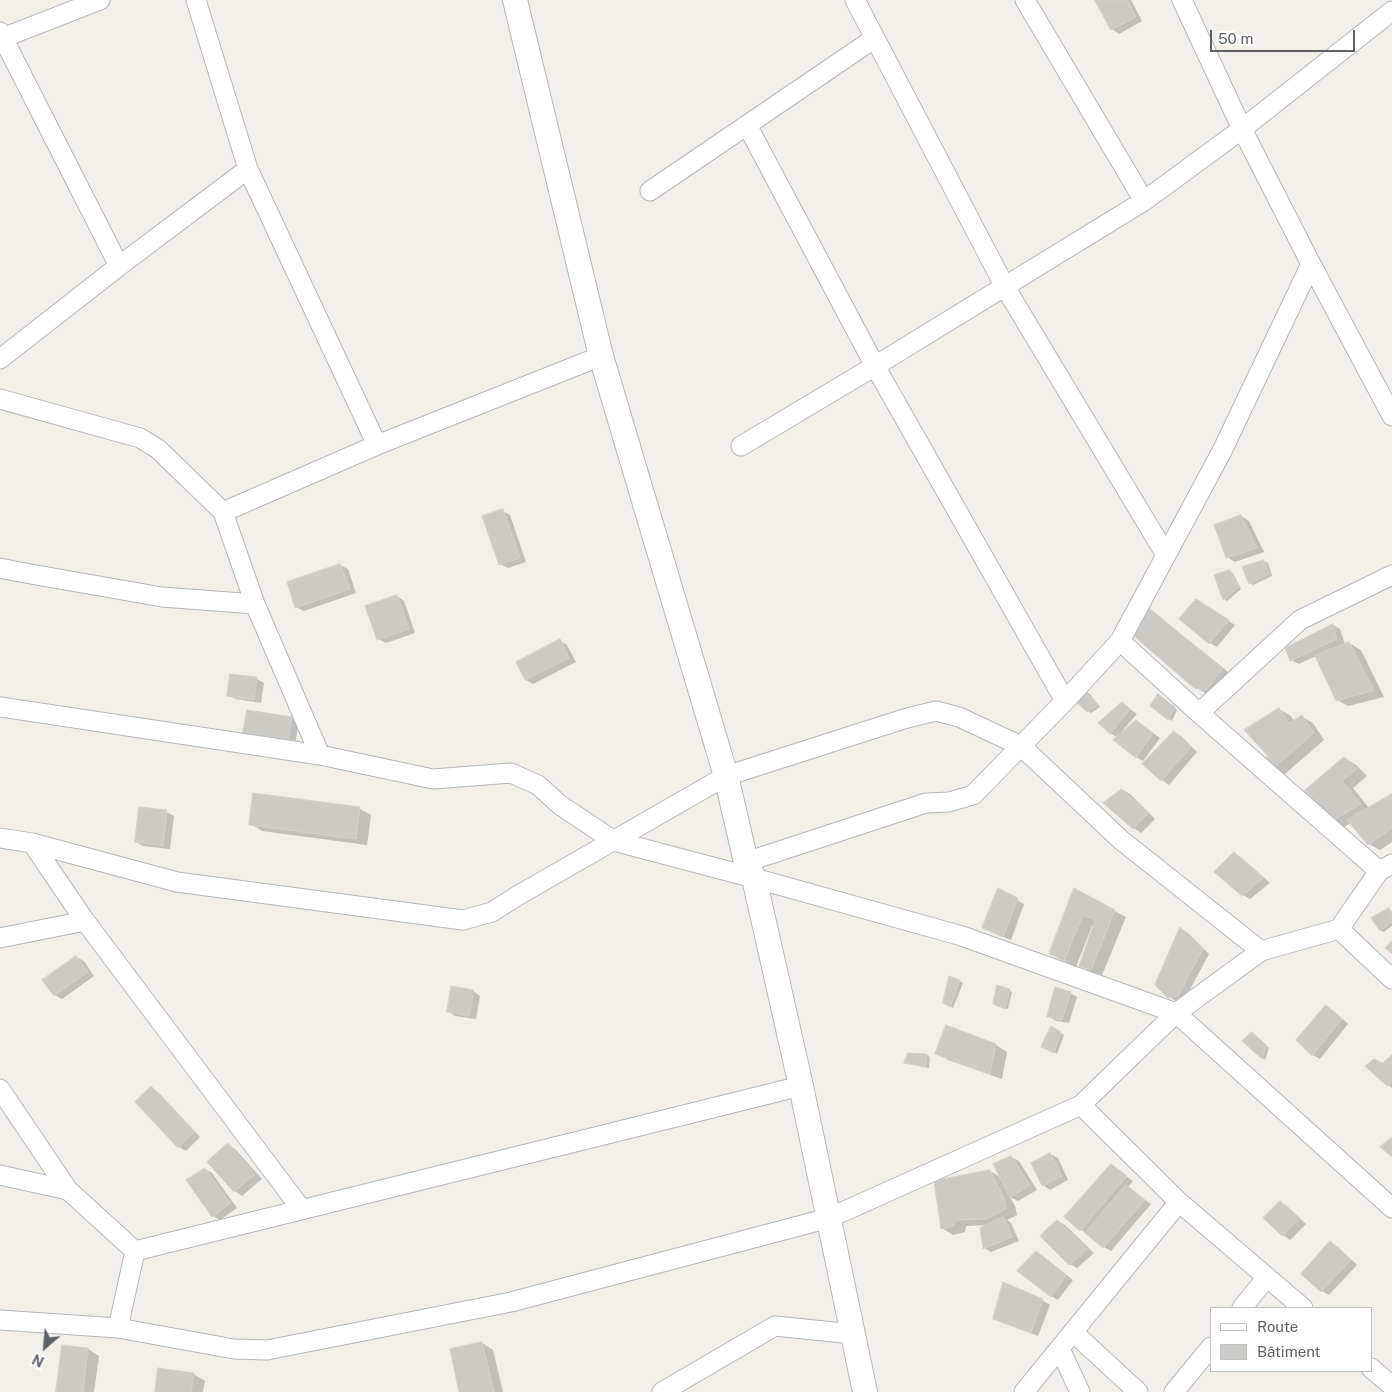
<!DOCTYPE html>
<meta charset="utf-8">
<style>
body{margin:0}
#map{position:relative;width:1392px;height:1392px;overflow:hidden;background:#f1efe8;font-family:"Public Sans",sans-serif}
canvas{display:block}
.legend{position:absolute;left:1210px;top:1307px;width:162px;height:65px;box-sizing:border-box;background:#fff;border:1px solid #bfc1c3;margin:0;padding:6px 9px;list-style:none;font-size:15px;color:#5f6368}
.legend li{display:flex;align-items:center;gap:10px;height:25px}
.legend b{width:25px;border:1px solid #bfc1c3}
.north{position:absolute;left:20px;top:1322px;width:50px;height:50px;-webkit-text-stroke:4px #fff;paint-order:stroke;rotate:207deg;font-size:14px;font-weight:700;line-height:20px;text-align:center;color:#5f6368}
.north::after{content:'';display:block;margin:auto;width:18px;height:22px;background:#5f6368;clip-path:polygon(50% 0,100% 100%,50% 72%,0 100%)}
.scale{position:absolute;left:1210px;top:30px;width:145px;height:22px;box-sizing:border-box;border:2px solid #5f6368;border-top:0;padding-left:6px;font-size:15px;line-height:18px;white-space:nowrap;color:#5f6368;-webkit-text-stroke:4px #fff;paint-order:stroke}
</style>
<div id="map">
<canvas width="1392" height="1392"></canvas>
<ul class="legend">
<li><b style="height:6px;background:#fff"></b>Route</li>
<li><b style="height:14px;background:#cccac5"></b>Bâtiment</li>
</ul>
<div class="north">N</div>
<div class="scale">50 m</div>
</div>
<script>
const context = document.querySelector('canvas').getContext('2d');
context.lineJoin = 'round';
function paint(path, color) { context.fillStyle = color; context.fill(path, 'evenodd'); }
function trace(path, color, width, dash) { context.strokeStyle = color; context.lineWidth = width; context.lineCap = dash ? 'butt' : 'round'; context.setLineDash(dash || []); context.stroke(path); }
const shadow = new Path2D(`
 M 1096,0 L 1131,0 L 1142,21 L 1119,34 L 1112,29 Z
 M 503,511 L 510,515 L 526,562 L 508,568 L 500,564 Z
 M 1241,516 L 1249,521 L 1264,552 L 1235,562 L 1227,557 Z
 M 1264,561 L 1268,563 L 1272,576 L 1253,585 L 1250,583 Z
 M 340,565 L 348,569 L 356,593 L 304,611 L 296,607 Z
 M 1229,571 L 1233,573 L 1241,589 L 1227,601 L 1224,599 L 1215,576 Z
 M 397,596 L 404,601 L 415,633 L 386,643 L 378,639 Z
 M 1204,605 L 1235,625 L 1217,647 L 1210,643 L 1181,619 Z
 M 1149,610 L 1160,617 L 1233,676 L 1207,694 L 1195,687 Z
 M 1333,625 L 1340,629 L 1345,645 L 1349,643 L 1361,650 L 1384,697 L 1348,706 L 1337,700 L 1316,656 L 1299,664 L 1291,660 Z
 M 560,641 L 567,645 L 576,662 L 533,684 L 526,680 L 517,663 Z
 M 231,675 L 257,679 L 264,683 L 261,703 L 236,699 L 228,695 Z
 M 1086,692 L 1090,694 L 1100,707 L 1091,713 L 1088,711 Z
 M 1162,697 L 1177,710 L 1172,721 L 1152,706 Z
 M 1122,703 L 1137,714 L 1123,730 L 1125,731 L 1136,721 L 1160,738 L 1143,761 L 1136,757 L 1118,738 L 1110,733 Z
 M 1279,709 L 1291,716 L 1294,721 L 1302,717 L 1313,723 L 1324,740 L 1285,774 L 1274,768 L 1270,756 Z
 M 292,718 L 299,722 L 295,744 L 252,737 L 245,733 Z
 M 1174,732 L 1181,736 L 1197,752 L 1169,785 L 1162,780 L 1144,764 Z
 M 1345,758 L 1356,765 L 1367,776 L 1353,788 L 1369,808 L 1392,795 L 1392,842 L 1380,850 L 1369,844 L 1351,823 L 1344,827 L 1333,820 Z
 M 1123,790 L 1130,794 L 1155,819 L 1141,833 L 1134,828 L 1105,803 Z
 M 255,794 L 360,809 L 371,815 L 367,845 L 262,831 L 251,824 Z
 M 166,812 L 174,816 L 170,849 L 143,846 L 136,842 Z
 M 1234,853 L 1242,858 L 1270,883 L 1250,899 L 1243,895 Z
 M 1075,890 L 1126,917 L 1102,975 L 1092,972 L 1080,965 L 1094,927 L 1092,926 L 1076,967 L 1050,954 Z
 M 1017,900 L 1024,904 L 1011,940 L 991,932 Z
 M 1389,909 L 1392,911 L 1392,926 L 1384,932 L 1380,930 Z
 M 1181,929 L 1188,933 L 1209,954 L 1185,999 L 1176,1001 L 1169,997 Z
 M 76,957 L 84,961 L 94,976 L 62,999 L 55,995 Z
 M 960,981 L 963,983 L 953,1008 L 944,1003 Z
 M 1009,990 L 1012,992 L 1008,1009 L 997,1005 Z
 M 473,991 L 480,996 L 476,1019 L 455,1016 L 448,1011 Z
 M 1070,993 L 1077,997 L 1069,1023 L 1056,1021 L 1049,1017 Z
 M 1327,1007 L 1334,1011 L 1348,1024 L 1320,1059 L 1313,1055 Z
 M 947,1027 L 996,1045 L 1007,1052 L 1002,1079 L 948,1060 L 937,1053 Z
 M 1052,1028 L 1064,1035 L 1057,1054 L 1042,1046 Z
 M 1255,1035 L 1269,1048 L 1265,1060 L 1243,1041 Z
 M 909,1054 L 927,1055 L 930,1057 L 929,1068 L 909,1064 L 906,1063 Z
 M 1392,1056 L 1392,1088 L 1388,1085 L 1382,1064 Z
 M 151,1088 L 158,1092 L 200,1137 L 186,1151 L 179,1147 Z
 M 228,1145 L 235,1149 L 262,1179 L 242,1196 L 235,1191 L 209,1162 Z
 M 1050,1154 L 1058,1158 L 1068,1180 L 1050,1190 L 1043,1185 Z
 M 1011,1157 L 1019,1161 L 1037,1190 L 1018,1201 L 1010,1197 L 1015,1206 L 1017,1215 L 1007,1220 L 1011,1223 L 1019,1241 L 991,1252 L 984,1248 L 990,1225 L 966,1226 L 965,1232 L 953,1235 L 942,1228 L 990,1171 L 1002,1178 Z
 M 1111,1165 L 1133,1181 L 1128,1187 L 1151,1204 L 1111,1251 L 1104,1247 L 1088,1234 L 1081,1230 Z
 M 205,1169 L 212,1173 L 237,1208 L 220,1220 L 213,1216 Z
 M 1280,1202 L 1287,1206 L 1306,1224 L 1290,1240 L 1283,1235 L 1265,1218 Z
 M 1058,1221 L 1065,1225 L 1094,1253 L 1077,1268 L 1070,1264 Z
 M 1331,1243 L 1338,1247 L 1357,1265 L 1329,1295 L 1322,1291 Z
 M 1036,1252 L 1043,1256 L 1073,1280 L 1058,1300 L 1051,1296 Z
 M 1042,1300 L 1050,1305 L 1038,1336 L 1001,1322 L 994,1318 Z
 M 482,1343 L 493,1350 L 503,1392 L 461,1392 Z
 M 88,1349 L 99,1356 L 94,1392 L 58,1392 Z
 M 193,1374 L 205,1381 L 203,1392 L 156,1392 Z`);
const building = new Path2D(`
 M 1095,0 L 1127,0 L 1136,17 L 1111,30 Z
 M 503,509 L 520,558 L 499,565 L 482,516 Z
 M 1241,515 L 1257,548 L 1226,558 L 1214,525 Z
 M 1264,560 L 1269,574 L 1249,584 L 1242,567 Z
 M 340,564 L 350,589 L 295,608 L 287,582 Z
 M 1230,570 L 1239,587 L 1223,600 L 1214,575 Z
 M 397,595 L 409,629 L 377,640 L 365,606 Z
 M 1196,599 L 1229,620 L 1209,644 L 1179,619 Z
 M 1149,608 L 1222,669 L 1206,690 L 1194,688 L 1135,637 L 1135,625 Z
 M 1333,624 L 1337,639 L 1290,661 L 1285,648 Z
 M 560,639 L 569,658 L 525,680 L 516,662 Z
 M 1349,642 L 1374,690 L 1336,701 L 1315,656 Z
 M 230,674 L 257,677 L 254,700 L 227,696 Z
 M 1086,691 L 1098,705 L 1087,712 L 1072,698 Z
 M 1158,694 L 1175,707 L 1168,720 L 1150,706 Z
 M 1122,702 L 1130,709 L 1110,734 L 1098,723 Z
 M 1279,708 L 1289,723 L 1302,715 L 1314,733 L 1273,769 L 1263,760 L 1268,756 L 1244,730 Z
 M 247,710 L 292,717 L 288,741 L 243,733 Z
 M 1136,720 L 1153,733 L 1136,758 L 1113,740 Z
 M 1174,731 L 1191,747 L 1161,781 L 1142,764 Z
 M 1344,757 L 1357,769 L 1342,781 L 1361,804 L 1332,821 L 1303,792 Z
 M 1122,789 L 1148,814 L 1133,829 L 1103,803 Z
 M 253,793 L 360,807 L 356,839 L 249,825 Z
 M 1392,794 L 1392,828 L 1368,845 L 1347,820 Z
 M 139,807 L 167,810 L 163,846 L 135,842 Z
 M 1234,852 L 1263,878 L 1242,896 L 1214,872 Z
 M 998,888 L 1018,898 L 1003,937 L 982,928 Z
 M 1074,888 L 1115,910 L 1091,970 L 1079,966 L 1095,920 L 1083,915 L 1064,961 L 1049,954 Z
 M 1389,908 L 1392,913 L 1392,922 L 1380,931 L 1371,918 Z
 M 1180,927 L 1203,949 L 1178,996 L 1168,998 L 1155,985 Z
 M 1392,941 L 1392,954 L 1385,948 Z
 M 76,956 L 88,972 L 54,996 L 42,980 Z
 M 949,976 L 960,980 L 950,1007 L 943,1003 Z
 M 997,985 L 1010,989 L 1005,1009 L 993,1004 Z
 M 451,986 L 474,990 L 469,1016 L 447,1012 Z
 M 1055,987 L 1071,992 L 1062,1020 L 1047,1017 Z
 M 1326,1005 L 1342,1019 L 1312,1056 L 1296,1040 Z
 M 946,1025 L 996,1044 L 990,1074 L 935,1054 Z
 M 1051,1026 L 1061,1032 L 1054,1053 L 1041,1047 Z
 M 1252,1032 L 1266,1045 L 1262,1059 L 1242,1041 Z
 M 908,1053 L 927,1054 L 926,1067 L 904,1063 Z
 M 1392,1055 L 1392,1081 L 1387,1086 L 1365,1066 L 1374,1059 L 1382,1063 Z
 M 151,1086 L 194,1132 L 178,1148 L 135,1102 Z
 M 1391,1138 L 1392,1140 L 1392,1157 L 1380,1147 Z
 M 228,1143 L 255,1174 L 234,1192 L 207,1162 Z
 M 1050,1153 L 1062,1176 L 1042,1186 L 1031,1163 Z
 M 1011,1156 L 1030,1185 L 1010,1198 L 993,1164 Z
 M 1111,1164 L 1127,1176 L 1080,1231 L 1064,1217 Z
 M 205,1168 L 230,1203 L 212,1217 L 186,1180 Z
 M 990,1170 L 1004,1198 L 1006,1209 L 986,1219 L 955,1220 L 954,1226 L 941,1229 L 934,1181 Z
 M 1126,1185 L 1145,1200 L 1103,1248 L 1085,1233 Z
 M 1280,1201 L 1299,1219 L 1282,1236 L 1263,1218 Z
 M 1004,1217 L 1012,1237 L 983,1249 L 980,1228 Z
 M 1057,1220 L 1087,1249 L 1069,1265 L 1040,1236 Z
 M 1330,1241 L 1351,1260 L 1321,1292 L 1301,1274 Z
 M 1036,1251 L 1066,1275 L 1051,1297 L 1017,1271 Z
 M 1003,1282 L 1043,1299 L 1031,1333 L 993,1319 Z
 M 482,1342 L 494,1392 L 459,1392 L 450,1349 Z
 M 62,1345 L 88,1348 L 83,1392 L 56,1392 Z
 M 158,1368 L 194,1373 L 191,1392 L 155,1392 Z`);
const minor = new Path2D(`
 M 196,0 L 248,169 L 377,445
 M 855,0 L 1005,287 L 1166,555
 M 1025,0 L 1144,201
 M 1182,0 L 1242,129 L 1311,264 L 1392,416
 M 0,32 L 119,266
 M 0,39 L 100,0
 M 747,125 L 875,366 L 1065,701
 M 650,191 L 875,38
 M 0,359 L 119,266 L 248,169
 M 0,399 L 140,438 L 158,449 L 223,512 L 255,604 L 320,755
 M 741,446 L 875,366 L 1144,201 L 1242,129 L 1392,11
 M 223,512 L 377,445 L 601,356
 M 0,568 L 25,573 L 162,597 L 255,604
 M 1120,641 L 1199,713 L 1379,871
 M 0,707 L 320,755 L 433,779 L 511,773 L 538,785 L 560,805 L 614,841 L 754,878 L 962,936 L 1176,1013 L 1392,1208
 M 1199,713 L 1300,620 L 1392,575
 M 0,838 L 32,843 L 177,882 L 463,920 L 492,912 L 517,896 L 726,776 L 907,718 L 936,711 L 959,717 L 1021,746 L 1121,840 L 1261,951
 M 32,843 L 85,921 L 302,1210
 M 746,862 L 926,803 L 949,802 L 973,795 L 1065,701 L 1120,641 L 1222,451 L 1311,264
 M 1339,929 L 1392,979
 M 0,938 L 85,921
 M 0,1089 L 68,1190 L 135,1251
 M 1081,1105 L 1179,1202 L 1303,1308
 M 0,1175 L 68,1190
 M 135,1251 L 801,1086
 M 1242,1308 L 1267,1277
 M 0,1320 L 118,1328 L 234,1349 L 267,1350 L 511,1302 L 829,1218 L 1081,1105 L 1176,1013 L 1261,951 L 1339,929 L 1379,871 L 1392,864
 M 118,1328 L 135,1251
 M 1073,1332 L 1138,1392
 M 1060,1349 L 1080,1392
 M 1371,1368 L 1392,1386
 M 662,1392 L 775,1326 L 853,1334
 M 1024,1392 L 1179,1202
 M 1174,1392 L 1211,1347`);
const tertiary = new Path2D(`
 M 515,0 L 601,356 L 726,776 L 746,862 L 754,878 L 801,1086 L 865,1392`);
paint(shadow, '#0003');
paint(building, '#cccac5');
trace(building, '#d6d1c6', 1);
trace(minor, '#b5b8bc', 21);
trace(tertiary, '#b5b8bc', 26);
trace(minor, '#fff', 19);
trace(tertiary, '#fff', 24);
</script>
